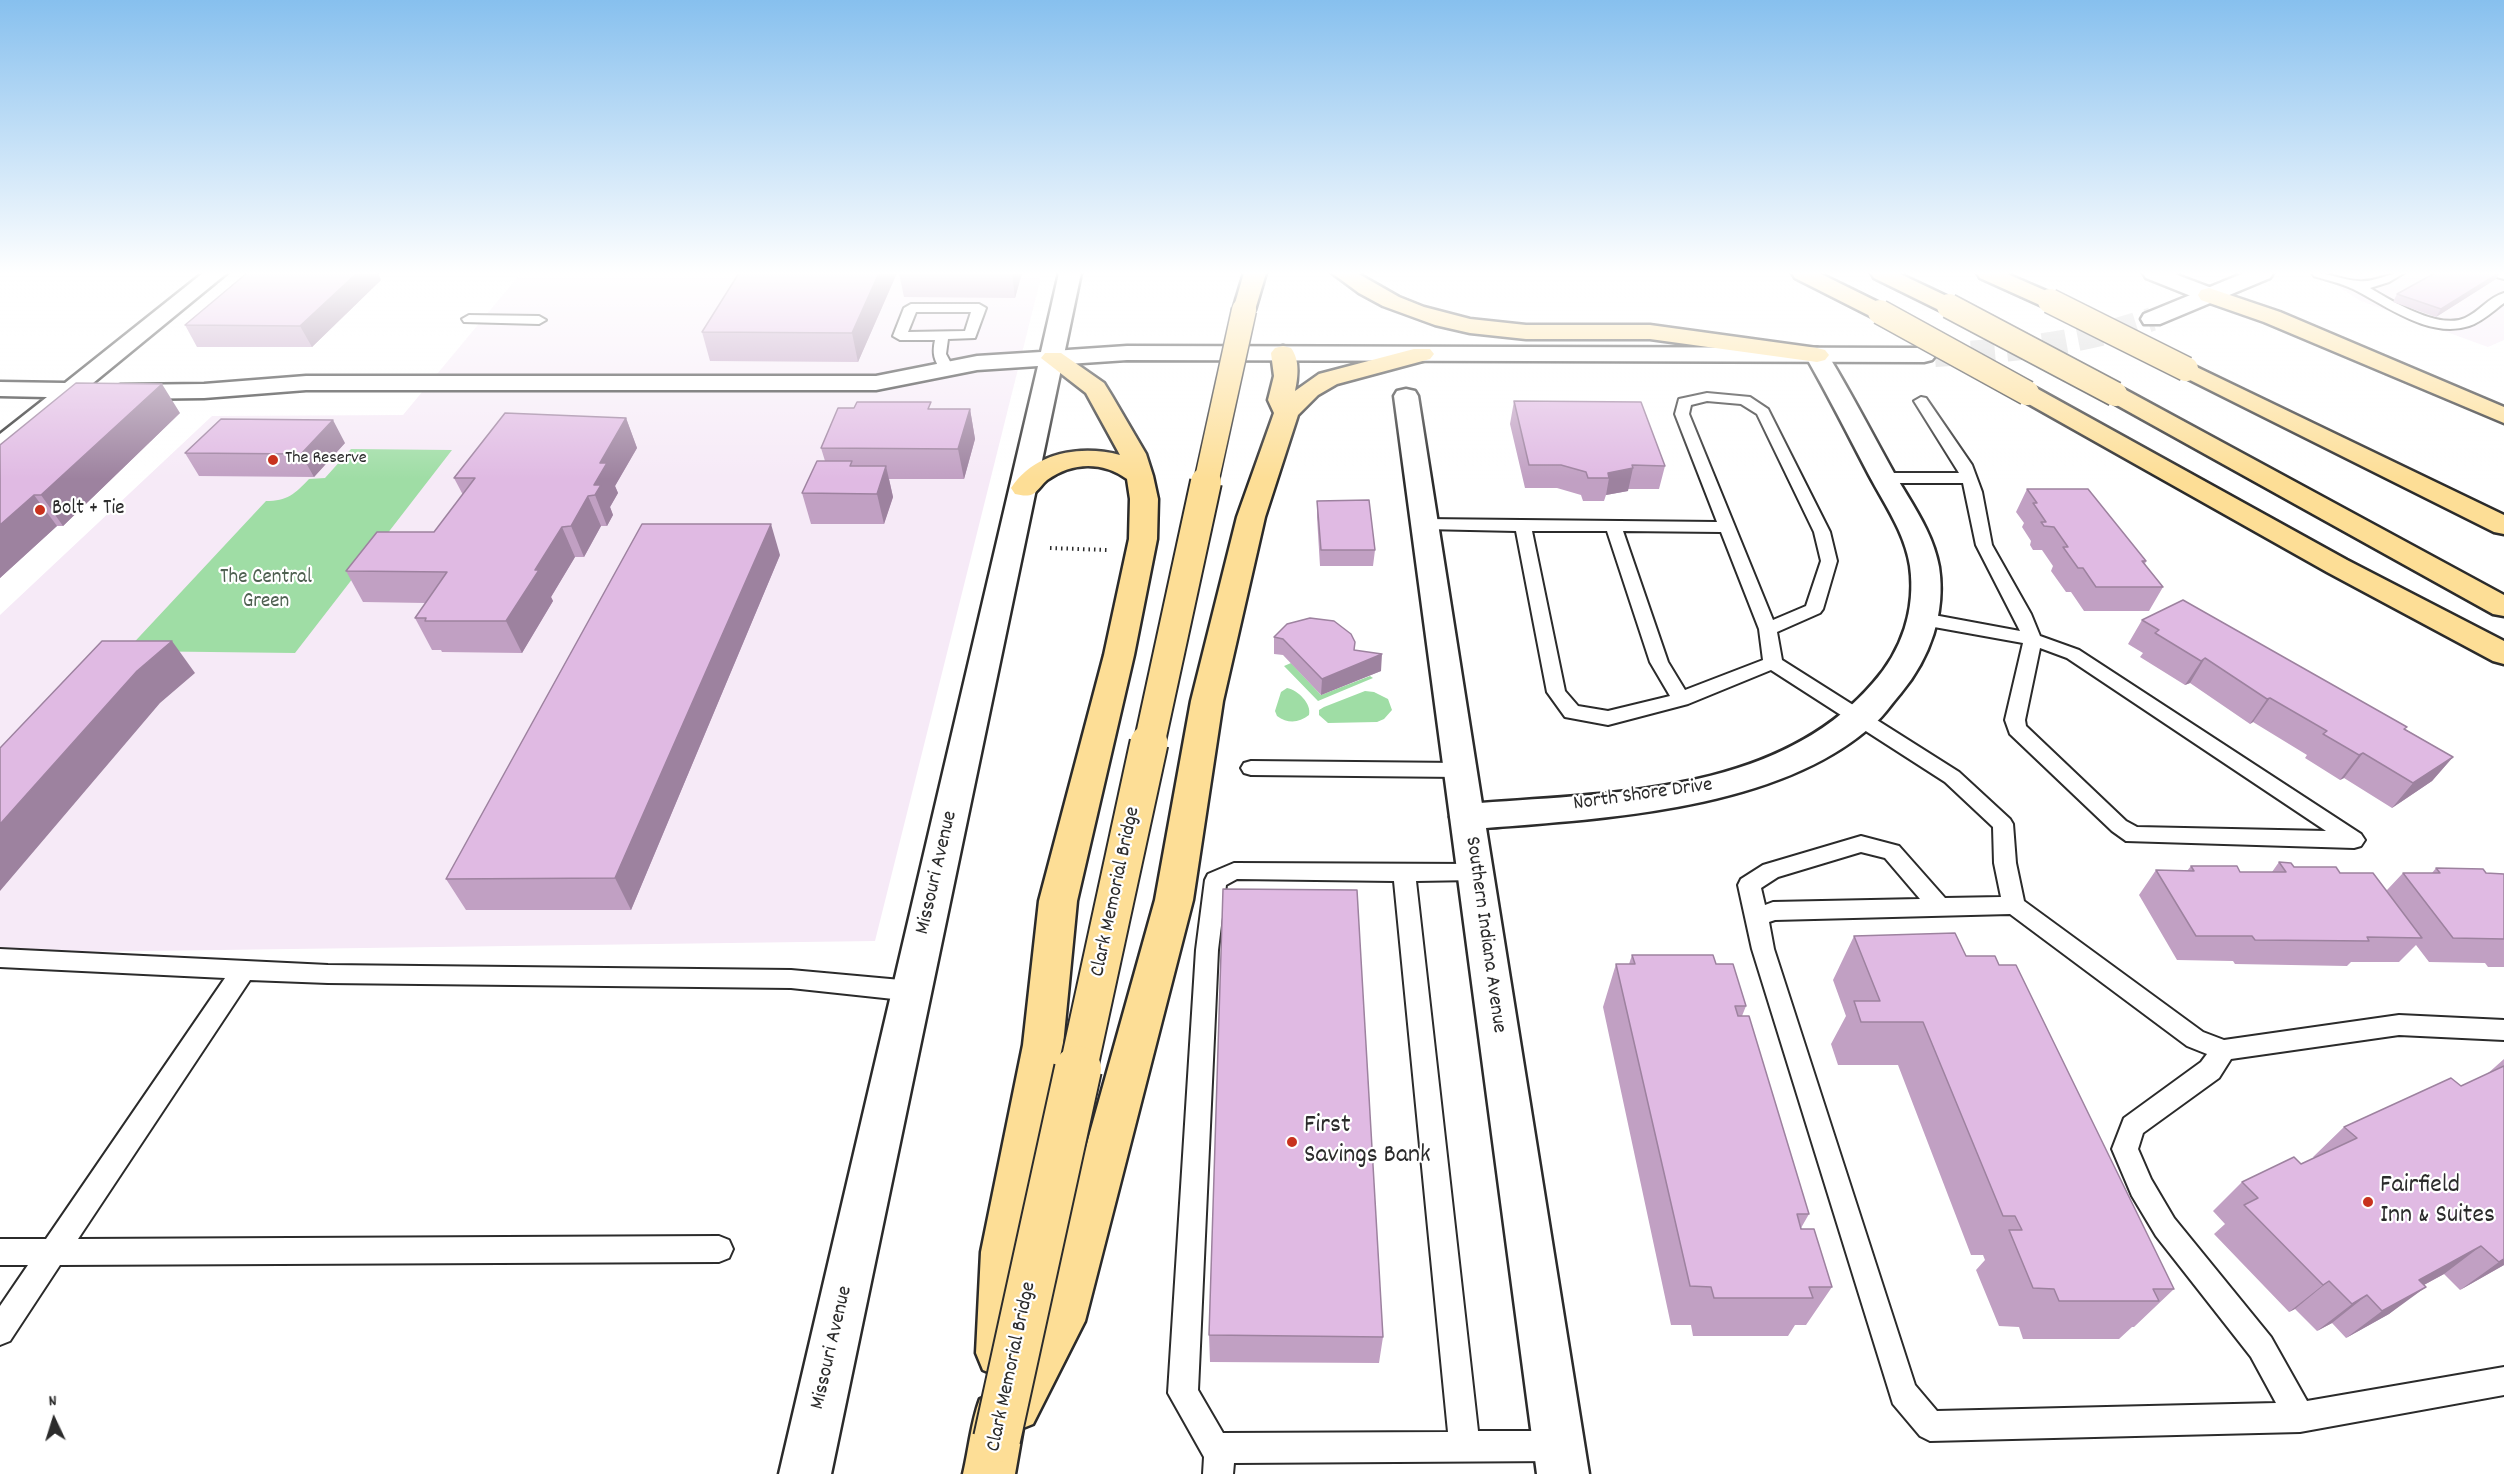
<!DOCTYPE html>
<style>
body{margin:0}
#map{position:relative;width:2504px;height:1474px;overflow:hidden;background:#fff;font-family:Dekko,sans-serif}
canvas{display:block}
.north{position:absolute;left:24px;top:1390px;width:60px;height:60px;-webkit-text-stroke:4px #fff;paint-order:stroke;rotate:356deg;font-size:16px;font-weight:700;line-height:24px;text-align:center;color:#2b2b2b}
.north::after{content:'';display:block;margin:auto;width:21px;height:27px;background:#2b2b2b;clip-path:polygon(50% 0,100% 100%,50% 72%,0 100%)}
</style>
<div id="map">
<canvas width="2504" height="1474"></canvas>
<div class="north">N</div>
</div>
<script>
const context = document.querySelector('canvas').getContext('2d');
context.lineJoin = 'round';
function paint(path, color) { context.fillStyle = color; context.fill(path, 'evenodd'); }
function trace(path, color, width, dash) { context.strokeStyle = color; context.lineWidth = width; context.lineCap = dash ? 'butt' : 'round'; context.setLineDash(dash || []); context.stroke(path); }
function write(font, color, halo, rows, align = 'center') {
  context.font = font + ' Dekko,sans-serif'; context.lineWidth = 4.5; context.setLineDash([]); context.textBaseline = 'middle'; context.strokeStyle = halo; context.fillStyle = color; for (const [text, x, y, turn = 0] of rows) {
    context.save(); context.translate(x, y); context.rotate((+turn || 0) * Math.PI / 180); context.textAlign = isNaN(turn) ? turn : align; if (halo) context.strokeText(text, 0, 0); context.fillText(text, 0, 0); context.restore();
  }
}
const built = new Path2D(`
 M 521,273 L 1042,273 L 875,941 L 0,953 L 0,615 L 212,416 L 403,415 Z
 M 2371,273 L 2504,273 L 2504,340 L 2488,347 L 2361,301 L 2337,286 L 2359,274 Z`);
const green = new Path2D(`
 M 351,449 L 452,450 L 295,653 L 126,651 L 266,501 C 287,501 295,494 309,479 L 325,478 Z
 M 1291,663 L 1321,695 L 1370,676 L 1373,678 L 1318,701 L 1284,666 Z
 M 1287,688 C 1298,690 1312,704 1309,715 C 1299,723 1288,724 1277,716 L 1275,711 L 1281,692 Z
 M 1365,691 L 1374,692 L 1388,699 L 1392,710 L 1384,719 L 1377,722 L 1328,723 L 1319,715 L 1319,710 L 1324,707 Z`);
const secondaryTunnel = new Path2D(`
 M 1935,355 C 2009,351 2081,344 2152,319`);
const path = new Path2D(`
 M 1050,548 L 1108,550`);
const service = new Path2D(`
 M 2312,273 C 2331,273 2341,280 2358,281 C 2374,283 2387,273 2404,273 L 2389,282 L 2370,288 C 2392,301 2439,330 2465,318 C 2479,312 2489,297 2504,293 L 2504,303 C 2493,311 2482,322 2469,326 C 2429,339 2387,306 2353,289 C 2341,283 2326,280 2314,276 Z
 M 2491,273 L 2504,273 L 2504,279 L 2493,276 Z
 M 911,304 L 979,304 L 986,308 L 975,338 L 948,339 L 946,354 L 954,369 L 952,372 L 942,372 C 934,360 932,354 935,340 L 900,340 L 893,336 L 904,308 ZM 916,312 L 971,312 L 965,331 L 908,332 Z
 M 469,315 L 539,316 L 546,320 L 539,324 L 464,322 L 462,319 Z
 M 1707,393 L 1750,397 L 1768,409 L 1830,532 L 1837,561 L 1823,609 L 1820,613 L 1777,632 L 1782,660 L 1959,772 L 2010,819 L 2013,824 L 2016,863 L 2024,901 L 2203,1032 L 2224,1040 L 2399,1015 L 2504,1020 L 2504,1040 L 2399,1035 L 2231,1059 L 2219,1078 L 2143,1133 L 2138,1149 L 2151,1179 L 2174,1218 L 2271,1337 L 2307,1401 L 2504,1367 L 2504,1395 L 2300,1432 L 1930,1441 L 1920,1436 L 1893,1404 L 1752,949 L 1738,885 L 1741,879 L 1763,865 L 1861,836 L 1899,846 L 1945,898 L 2001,897 L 1994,863 L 1993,827 L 1945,782 L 1771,670 L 1688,704 L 1608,725 L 1565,717 L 1547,692 L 1516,531 L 1424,529 L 1416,524 L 1424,519 L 1717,522 L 1675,414 L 1679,399 ZM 1707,401 L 1741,404 L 1757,414 L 1814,532 L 1821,561 L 1806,606 L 1773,620 L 1689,414 L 1691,405 ZM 1532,531 L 1607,531 L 1650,662 L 1670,696 L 1608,711 L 1578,706 L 1565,691 ZM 1623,531 L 1721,532 L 1759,629 L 1763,660 L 1685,690 L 1668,662 ZM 1861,852 L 1885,858 L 1920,899 L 1773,902 L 1765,905 L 1761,888 L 1778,877 ZM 2010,914 L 2187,1046 L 2207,1054 L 2201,1062 L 2124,1118 L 2112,1149 L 2132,1196 L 2156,1236 L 2251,1357 L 2276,1403 L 1937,1411 L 1915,1385 L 1774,949 L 1769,922 L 1775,920 Z
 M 1921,397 L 1926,398 L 1972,465 L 1982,492 L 1992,545 L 2031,614 L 2040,636 L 2079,650 L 2361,834 L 2365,840 L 2361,846 L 2354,848 L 2126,841 L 2112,831 L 2010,734 L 2005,720 L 2023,643 L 1923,625 L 1914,619 L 1923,613 L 2020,631 L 1976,545 L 1963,483 L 1884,483 L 1876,478 L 1884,473 L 1959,473 L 1914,401 ZM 2040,648 L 2067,658 L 2326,831 L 2137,827 L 2126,821 L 2026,726 L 2025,720 Z
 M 1251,761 L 1460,763 L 1467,765 L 1470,770 L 1467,775 L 1460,777 L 1251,775 L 1244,773 L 1241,768 L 1244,763 Z
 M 1234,863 L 1475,864 L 1483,866 L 1486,872 L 1483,878 L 1475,880 L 1416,881 L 1478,1431 L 1559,1431 L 1570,1435 L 1574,1446 L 1570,1457 L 1559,1461 L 1234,1463 L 1233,1474 L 1203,1474 L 1204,1457 L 1168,1393 L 1196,950 L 1205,880 L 1208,874 ZM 1237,879 L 1394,881 L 1448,1432 L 1223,1433 L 1198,1390 L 1218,950 L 1226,885 Z
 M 0,949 L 328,965 L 791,970 L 912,981 L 920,984 L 924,991 L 920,998 L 912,1001 L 791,988 L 328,983 L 250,980 L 78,1239 L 719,1236 L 729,1240 L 733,1249 L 729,1258 L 719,1262 L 60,1265 L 10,1341 L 0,1345 L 0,1306 L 28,1265 L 0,1265 L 0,1239 L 46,1239 L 225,978 L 0,967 Z`);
const minor = new Path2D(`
 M 203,273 L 227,273 L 9,452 L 0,455 L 0,434 L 47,397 L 0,396 L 0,382 L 65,383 Z
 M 1406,389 L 1415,391 L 1418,396 L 1484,817 L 1479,826 L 1467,830 L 1455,826 L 1450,817 L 1394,396 L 1397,391 Z`);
const tertiary = new Path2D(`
 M 1059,273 L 1081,273 L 831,1474 L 779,1474 L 1038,366 L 977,370 L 876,390 L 306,390 L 204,398 L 121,399 L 112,397 L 109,392 L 112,387 L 121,385 L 204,384 L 306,376 L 876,376 L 977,356 L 1041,352 Z
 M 2143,273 L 2172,273 L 2217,290 L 2220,295 L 2217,300 L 2201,300 L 2146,278 Z
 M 1817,348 L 1825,350 L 1837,370 C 1857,404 1875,439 1894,473 C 1911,503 1933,532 1939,567 C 1946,613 1930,658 1901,693 C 1892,703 1884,716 1874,724 C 1779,810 1608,818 1486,828 L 1589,1474 L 1537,1474 L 1450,817 L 1455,808 L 1467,804 C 1604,793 1776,796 1873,683 C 1902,651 1916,609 1910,566 C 1905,533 1885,505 1869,475 C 1848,435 1828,395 1805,355 L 1809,350 Z`);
const secondary = new Path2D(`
 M 2244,273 L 2273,273 L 2270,278 L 2160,324 L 2144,324 L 2141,319 L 2144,314 Z
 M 1127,346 L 1924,348 L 1932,350 L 1936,355 L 1932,360 L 1924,362 L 1127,360 L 1053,365 L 1045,363 L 1041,358 L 1045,353 L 1053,351 Z`);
const primary = new Path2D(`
 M 1244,273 L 1266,273 L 1255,310 L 1252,315 L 1236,315 L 1233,310 Z
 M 1283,346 L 1291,348 C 1300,360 1298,377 1295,391 L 1319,374 L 1414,349 L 1430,349 L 1434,354 L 1430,359 L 1337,384 L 1318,395 L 1298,415 L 1265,517 L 1223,701 L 1193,900 L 1085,1321 L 1033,1424 L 1023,1428 L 1015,1474 L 963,1474 C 969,1449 971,1423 980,1399 L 996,1393 L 1005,1375 L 1000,1377 L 983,1370 L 976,1353 L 981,1252 L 1023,1045 L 1039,901 L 1104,655 L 1129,539 L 1130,499 L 1127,479 C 1102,461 1072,462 1047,480 C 1042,484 1038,491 1033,494 C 1027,497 1021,495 1015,494 L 1011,488 C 1035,452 1081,445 1120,455 L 1086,393 L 1041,358 L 1045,353 L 1061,353 L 1104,383 L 1112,396 L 1146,454 L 1153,476 L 1158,499 L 1157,539 L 1134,655 L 1077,901 L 1063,1045 L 1027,1252 L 1025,1340 L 1040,1312 L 1155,900 L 1191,701 L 1237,517 L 1274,413 L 1268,400 L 1274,376 L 1271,353 L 1275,348 Z`);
const motorway = new Path2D(`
 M 1332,273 L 1357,273 L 1399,297 L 1424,307 L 1470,319 L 1526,325 L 1650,325 L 1817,348 L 1825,350 L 1829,355 L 1825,360 L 1817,362 L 1650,339 L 1526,339 L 1470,333 L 1435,325 L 1383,306 L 1359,293 Z
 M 1792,273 L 1819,273 L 1888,307 L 1891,312 L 1888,317 L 1872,317 L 1795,278 Z
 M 1871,273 L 1898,273 L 1957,301 L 1960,306 L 1957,311 L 1941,311 L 1874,278 Z
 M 1977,273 L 2005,273 L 2058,296 L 2061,301 L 2058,306 L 2042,306 L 1980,278 Z
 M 2209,288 L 2280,312 L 2504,407 L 2504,423 L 2264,322 L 2201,300 L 2198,295 L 2201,290 Z
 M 2186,362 L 2504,515 L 2504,534 L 2494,532 L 2178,374 L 2174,369 L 2178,364 Z
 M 2027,386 L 2036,388 L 2347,560 L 2504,641 L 2504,664 L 2493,661 L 2327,572 L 2018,398 L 2015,393 L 2018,388 Z
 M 2115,387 L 2124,389 L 2504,595 L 2504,616 L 2493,614 L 2106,399 L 2103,394 L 2106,389 Z`);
const primaryBridgeFar3 = new Path2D(`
 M 1206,483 L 1244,310`);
const primaryBridgeFar2 = new Path2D(`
 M 1149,745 L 1206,482`);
const primaryBridgeFar1 = new Path2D(`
 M 1078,1070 L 1149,743`);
const primaryBridge = new Path2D(`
 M 997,1439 L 1078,1069`);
const motorwayBridge = new Path2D(`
 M 2050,301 L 2186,369
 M 1949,306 L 2115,394
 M 1880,312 L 2027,393`);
const wall = new Path2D(`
 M 739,273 L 897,273 L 858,362 L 710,361 L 702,332 Z
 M 899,273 L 1022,273 L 1015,298 L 904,297 Z
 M 2496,279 L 2436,317 L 2393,302 L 2397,294 Z
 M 381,280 L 312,347 L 197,347 L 185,325 Z
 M 1514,401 L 1665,466 L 1659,489 L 1628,489 L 1628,491 L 1606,495 L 1604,501 L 1583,501 L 1581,495 L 1557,488 L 1525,488 L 1510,424 Z
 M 932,409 L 970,409 L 975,439 L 964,479 L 889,479 L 893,497 L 884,524 L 811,524 L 802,493 L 825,461 L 821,448 Z
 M 180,413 L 63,526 L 57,526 L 0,578 L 0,445 Z
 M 626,418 L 637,448 L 615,486 L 618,493 L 610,507 L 613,515 L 607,526 L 601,526 L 584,557 L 575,557 L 551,597 L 553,601 L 522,653 L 442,652 L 441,650 L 432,650 L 415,618 L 426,603 L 363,602 L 346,571 L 434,532 L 463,495 L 454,478 Z
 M 345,443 L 314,477 L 199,476 L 185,453 Z
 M 2027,489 L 2146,561 L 2145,564 L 2163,587 L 2149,611 L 2084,611 L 2071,592 L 2066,592 L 2051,571 L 2053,566 L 2042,550 L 2033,550 L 2030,545 L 2031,541 L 2022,527 L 2024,523 L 2016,512 Z
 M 1317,501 L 1375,550 L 1373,566 L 1320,566 L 1317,517 Z
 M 780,555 L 631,910 L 466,910 L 446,879 Z
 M 2142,620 L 2405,729 L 2453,757 L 2432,781 L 2392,808 L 2344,778 L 2340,780 L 2305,758 L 2307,755 L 2253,722 L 2250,724 L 2190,683 L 2185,685 L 2140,657 L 2143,653 L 2128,644 Z
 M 1274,637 L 1354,650 L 1381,671 L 1321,695 L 1283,655 L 1274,654 Z
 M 2279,862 L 2294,867 L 2340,873 L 2387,890 L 2403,873 L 2432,873 L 2436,868 L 2486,873 L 2504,874 L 2504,967 L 2488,967 L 2485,963 L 2429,962 L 2416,945 L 2399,962 L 2351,962 L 2347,966 L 2235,964 L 2233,961 L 2177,960 L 2139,895 L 2156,870 L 2187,871 L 2191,866 L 2240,872 L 2272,872 Z
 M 1854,936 L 1966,956 L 2174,1289 L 2134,1327 L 2132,1327 L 2119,1339 L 2023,1339 L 2019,1327 L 1999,1326 L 1976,1270 L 1985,1260 L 1983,1255 L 1971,1255 L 1898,1065 L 1838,1065 L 1831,1044 L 1846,1016 L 1833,980 Z
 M 1632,955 L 1716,964 L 1746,1006 L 1742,1016 L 1809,1214 L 1801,1228 L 1832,1287 L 1806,1325 L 1795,1325 L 1788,1336 L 1693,1336 L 1691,1325 L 1671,1325 L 1603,1007 L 1616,964 L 1629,964 Z
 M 2504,1059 L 2504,1265 L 2460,1290 L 2444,1274 L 2424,1285 L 2389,1314 L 2346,1338 L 2332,1323 L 2317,1331 L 2295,1309 L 2289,1312 L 2214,1234 L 2225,1224 L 2213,1211 L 2242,1182 L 2301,1164 L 2314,1158 L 2313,1157 L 2344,1127 L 2461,1086 L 2486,1075 Z
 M 1209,1335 L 1383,1337 L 1379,1363 L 1210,1362 Z`);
const shadedWall = new Path2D(`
 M 356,273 L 378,273 L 381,280 L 312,347 L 300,326 Z
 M 879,273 L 897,273 L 858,362 L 852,333 Z
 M 1012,273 L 1022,273 L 1015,298 Z
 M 2499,273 L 2500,273 L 2496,279 L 2436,317 L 2441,309 Z
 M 162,384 L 180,413 L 63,526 L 41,495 Z
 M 970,409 L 975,439 L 964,479 L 958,449 Z
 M 626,418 L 637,448 L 615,486 L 618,493 L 610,507 L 613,515 L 607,526 L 595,495 L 594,485 L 600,463 Z
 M 333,420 L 345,443 L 314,477 L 301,454 Z
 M 886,466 L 893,497 L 884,524 L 877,494 Z
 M 1633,468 L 1628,491 L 1606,495 L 1609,478 L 1608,473 Z
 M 34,495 L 57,526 L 0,578 L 0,525 Z
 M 588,496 L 601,526 L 584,557 L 571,526 Z
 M 771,524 L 780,555 L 631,910 L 615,878 Z
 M 562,527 L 575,557 L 551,597 L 553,601 L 522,653 L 506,621 L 535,570 Z
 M 172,641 L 195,673 L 160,703 L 0,891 L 0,824 L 137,671 Z
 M 1382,654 L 1381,671 L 1321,695 L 1322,679 Z
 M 2205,658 L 2190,683 L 2185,685 L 2201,661 Z
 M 2270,698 L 2253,722 L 2250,724 L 2267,699 Z
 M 2363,753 L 2344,778 L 2340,780 L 2359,755 Z
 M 2453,757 L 2432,781 L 2392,808 L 2413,783 Z
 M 2481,1246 L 2444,1274 L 2383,1307 L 2419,1280 Z
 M 2504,1259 L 2504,1265 L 2460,1290 L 2499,1262 Z
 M 2329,1281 L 2295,1309 L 2289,1312 L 2323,1285 Z
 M 2426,1287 L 2389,1314 L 2346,1338 L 2382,1311 Z
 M 2367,1295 L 2332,1323 L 2317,1331 L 2352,1304 Z`);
const building = new Path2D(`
 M 247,273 L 357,273 L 300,326 L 185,325 Z
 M 739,273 L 879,273 L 852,333 L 702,332 Z
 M 2435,273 L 2499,273 L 2441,309 L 2397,294 Z
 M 76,383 L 162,384 L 41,495 L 34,495 L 0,525 L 0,445 Z
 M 1514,401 L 1641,402 L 1665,466 L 1632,465 L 1633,468 L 1608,473 L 1609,478 L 1588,478 L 1586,472 L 1561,465 L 1529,465 Z
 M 857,402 L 931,402 L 928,409 L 970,409 L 958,449 L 821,448 L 838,408 L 854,408 Z
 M 505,413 L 626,418 L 600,463 L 607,463 L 594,485 L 601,485 L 595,495 L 588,496 L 571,526 L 562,527 L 535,570 L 539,570 L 506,621 L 425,621 L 426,618 L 415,618 L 447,572 L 346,571 L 377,532 L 434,532 L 475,478 L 454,478 Z
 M 221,419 L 333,420 L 301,454 L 185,453 Z
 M 817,461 L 852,461 L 850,466 L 886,466 L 877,494 L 802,493 Z
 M 2027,489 L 2088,489 L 2146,561 L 2142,561 L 2163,587 L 2096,587 L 2083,568 L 2078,568 L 2063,547 L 2068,547 L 2054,527 L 2044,526 L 2041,522 L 2046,522 L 2033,503 L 2037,503 Z
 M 1369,500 L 1375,550 L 1321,550 L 1317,501 Z
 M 642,524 L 771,524 L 615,878 L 446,879 Z
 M 2183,600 L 2407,727 L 2404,729 L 2453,757 L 2413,783 L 2363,753 L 2359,755 L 2323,734 L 2327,731 L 2270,698 L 2267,699 L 2205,658 L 2201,661 L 2155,633 L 2159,630 L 2142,620 Z
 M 1310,618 L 1334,621 L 1351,634 L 1355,642 L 1354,650 L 1382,654 L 1322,679 L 1283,639 L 1274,637 L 1287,624 Z
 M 102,641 L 172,641 L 137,671 L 0,824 L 0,748 Z
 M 2279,862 L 2291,863 L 2294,867 L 2336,867 L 2340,873 L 2373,873 L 2422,938 L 2367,937 L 2369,941 L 2255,940 L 2252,936 L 2196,936 L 2156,870 L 2194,871 L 2191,866 L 2237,866 L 2240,872 L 2286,872 Z
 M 2436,868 L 2483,869 L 2486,873 L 2504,874 L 2504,939 L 2453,938 L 2403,873 L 2440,873 Z
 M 1223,889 L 1357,890 L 1383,1337 L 1209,1335 Z
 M 1955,933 L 1966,956 L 1995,956 L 1999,965 L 2016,965 L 2174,1289 L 2153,1289 L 2159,1301 L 2059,1301 L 2054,1289 L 2033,1288 L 2009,1230 L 2022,1230 L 2015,1216 L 2003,1216 L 1923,1022 L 1861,1022 L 1854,1001 L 1880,1001 L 1854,936 Z
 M 1632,955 L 1713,955 L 1716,964 L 1733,964 L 1746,1006 L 1735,1006 L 1738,1016 L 1749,1016 L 1809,1214 L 1797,1214 L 1801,1229 L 1814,1229 L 1832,1287 L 1809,1287 L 1813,1298 L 1714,1298 L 1711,1287 L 1690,1286 L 1616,964 L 1635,964 Z
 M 2504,1066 L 2504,1259 L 2499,1262 L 2481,1246 L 2419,1280 L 2426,1287 L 2382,1311 L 2367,1295 L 2352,1304 L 2329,1281 L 2323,1285 L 2244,1205 L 2258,1198 L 2242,1182 L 2294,1157 L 2301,1164 L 2357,1138 L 2344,1127 L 2451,1078 L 2461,1086 Z`);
const markers = [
 [273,460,6,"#c8321e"],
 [40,510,6,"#c8321e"],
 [1292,1142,6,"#c8321e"],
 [2368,1202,6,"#c8321e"]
];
const farPoinames = [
 ["The Reserve",285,460]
];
const poiNames = [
 ["Bolt + Tie",52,510]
];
const parkNames = [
 ["The Central",266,579],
 ["Green",266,603]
];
const streetNames = [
 ["North Shore Drive",1643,796,-8],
 ["Missouri Avenue",938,873,-77],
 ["Clark Memorial Bridge",1117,892,-78],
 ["Southern Indiana Avenue",1484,935,82],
 ["Missouri Avenue",833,1348,-77],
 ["Clark Memorial Bridge",1013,1367,-78]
];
const nearPoinames = [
 ["First",1304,1127],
 ["Savings Bank",1304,1157],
 ["Fairfield",2380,1187],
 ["Inn & Suites",2380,1217]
];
paint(built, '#f6eaf7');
paint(green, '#9fdda5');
trace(secondaryTunnel, '#d5d5d5', 24, [24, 12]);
trace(service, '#2b2b2b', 4);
trace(minor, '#2b2b2b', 5);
trace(tertiary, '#2b2b2b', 5);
trace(secondary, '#2b2b2b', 5);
trace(primary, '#2b2b2b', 5);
trace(motorway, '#2b2b2b', 5);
trace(path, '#2b2b2b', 4, [1.5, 4]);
paint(service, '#fff');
paint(minor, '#fff');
paint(tertiary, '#fff');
paint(secondary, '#fff');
paint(primary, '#fdde96');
paint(motorway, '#fdde96');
trace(primaryBridgeFar3, '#2b2b2b', 27, []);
trace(primaryBridgeFar2, '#2b2b2b', 34, []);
trace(primaryBridgeFar1, '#2b2b2b', 41, []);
trace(primaryBridge, '#2b2b2b', 50, []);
trace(motorwayBridge, '#2b2b2b', 27, []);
trace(primaryBridgeFar3, '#fdde96', 24);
trace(primaryBridgeFar2, '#fdde96', 30);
trace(primaryBridgeFar1, '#fdde96', 37);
trace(primaryBridge, '#fdde96', 46);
trace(motorwayBridge, '#fdde96', 24);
paint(wall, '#c1a0c3');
paint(shadedWall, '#9d829f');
paint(building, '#e0bae3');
trace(building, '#9d829f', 1.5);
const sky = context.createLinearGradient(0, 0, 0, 479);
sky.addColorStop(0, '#87c0ee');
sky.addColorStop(0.57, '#fff');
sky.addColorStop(1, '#ffffff00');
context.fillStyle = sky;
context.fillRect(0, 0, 2504, 479);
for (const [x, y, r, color] of markers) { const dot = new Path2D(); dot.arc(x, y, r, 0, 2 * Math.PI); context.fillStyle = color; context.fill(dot); trace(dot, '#fff', 2); }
write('18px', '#2b2b2b', '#fff', farPoinames, 'left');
write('21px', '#2b2b2b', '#fff', poiNames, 'left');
write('21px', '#4e6050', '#fff', parkNames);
write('21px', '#2b2b2b', '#fff', streetNames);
write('26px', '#2b2b2b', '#fff', nearPoinames, 'left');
</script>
